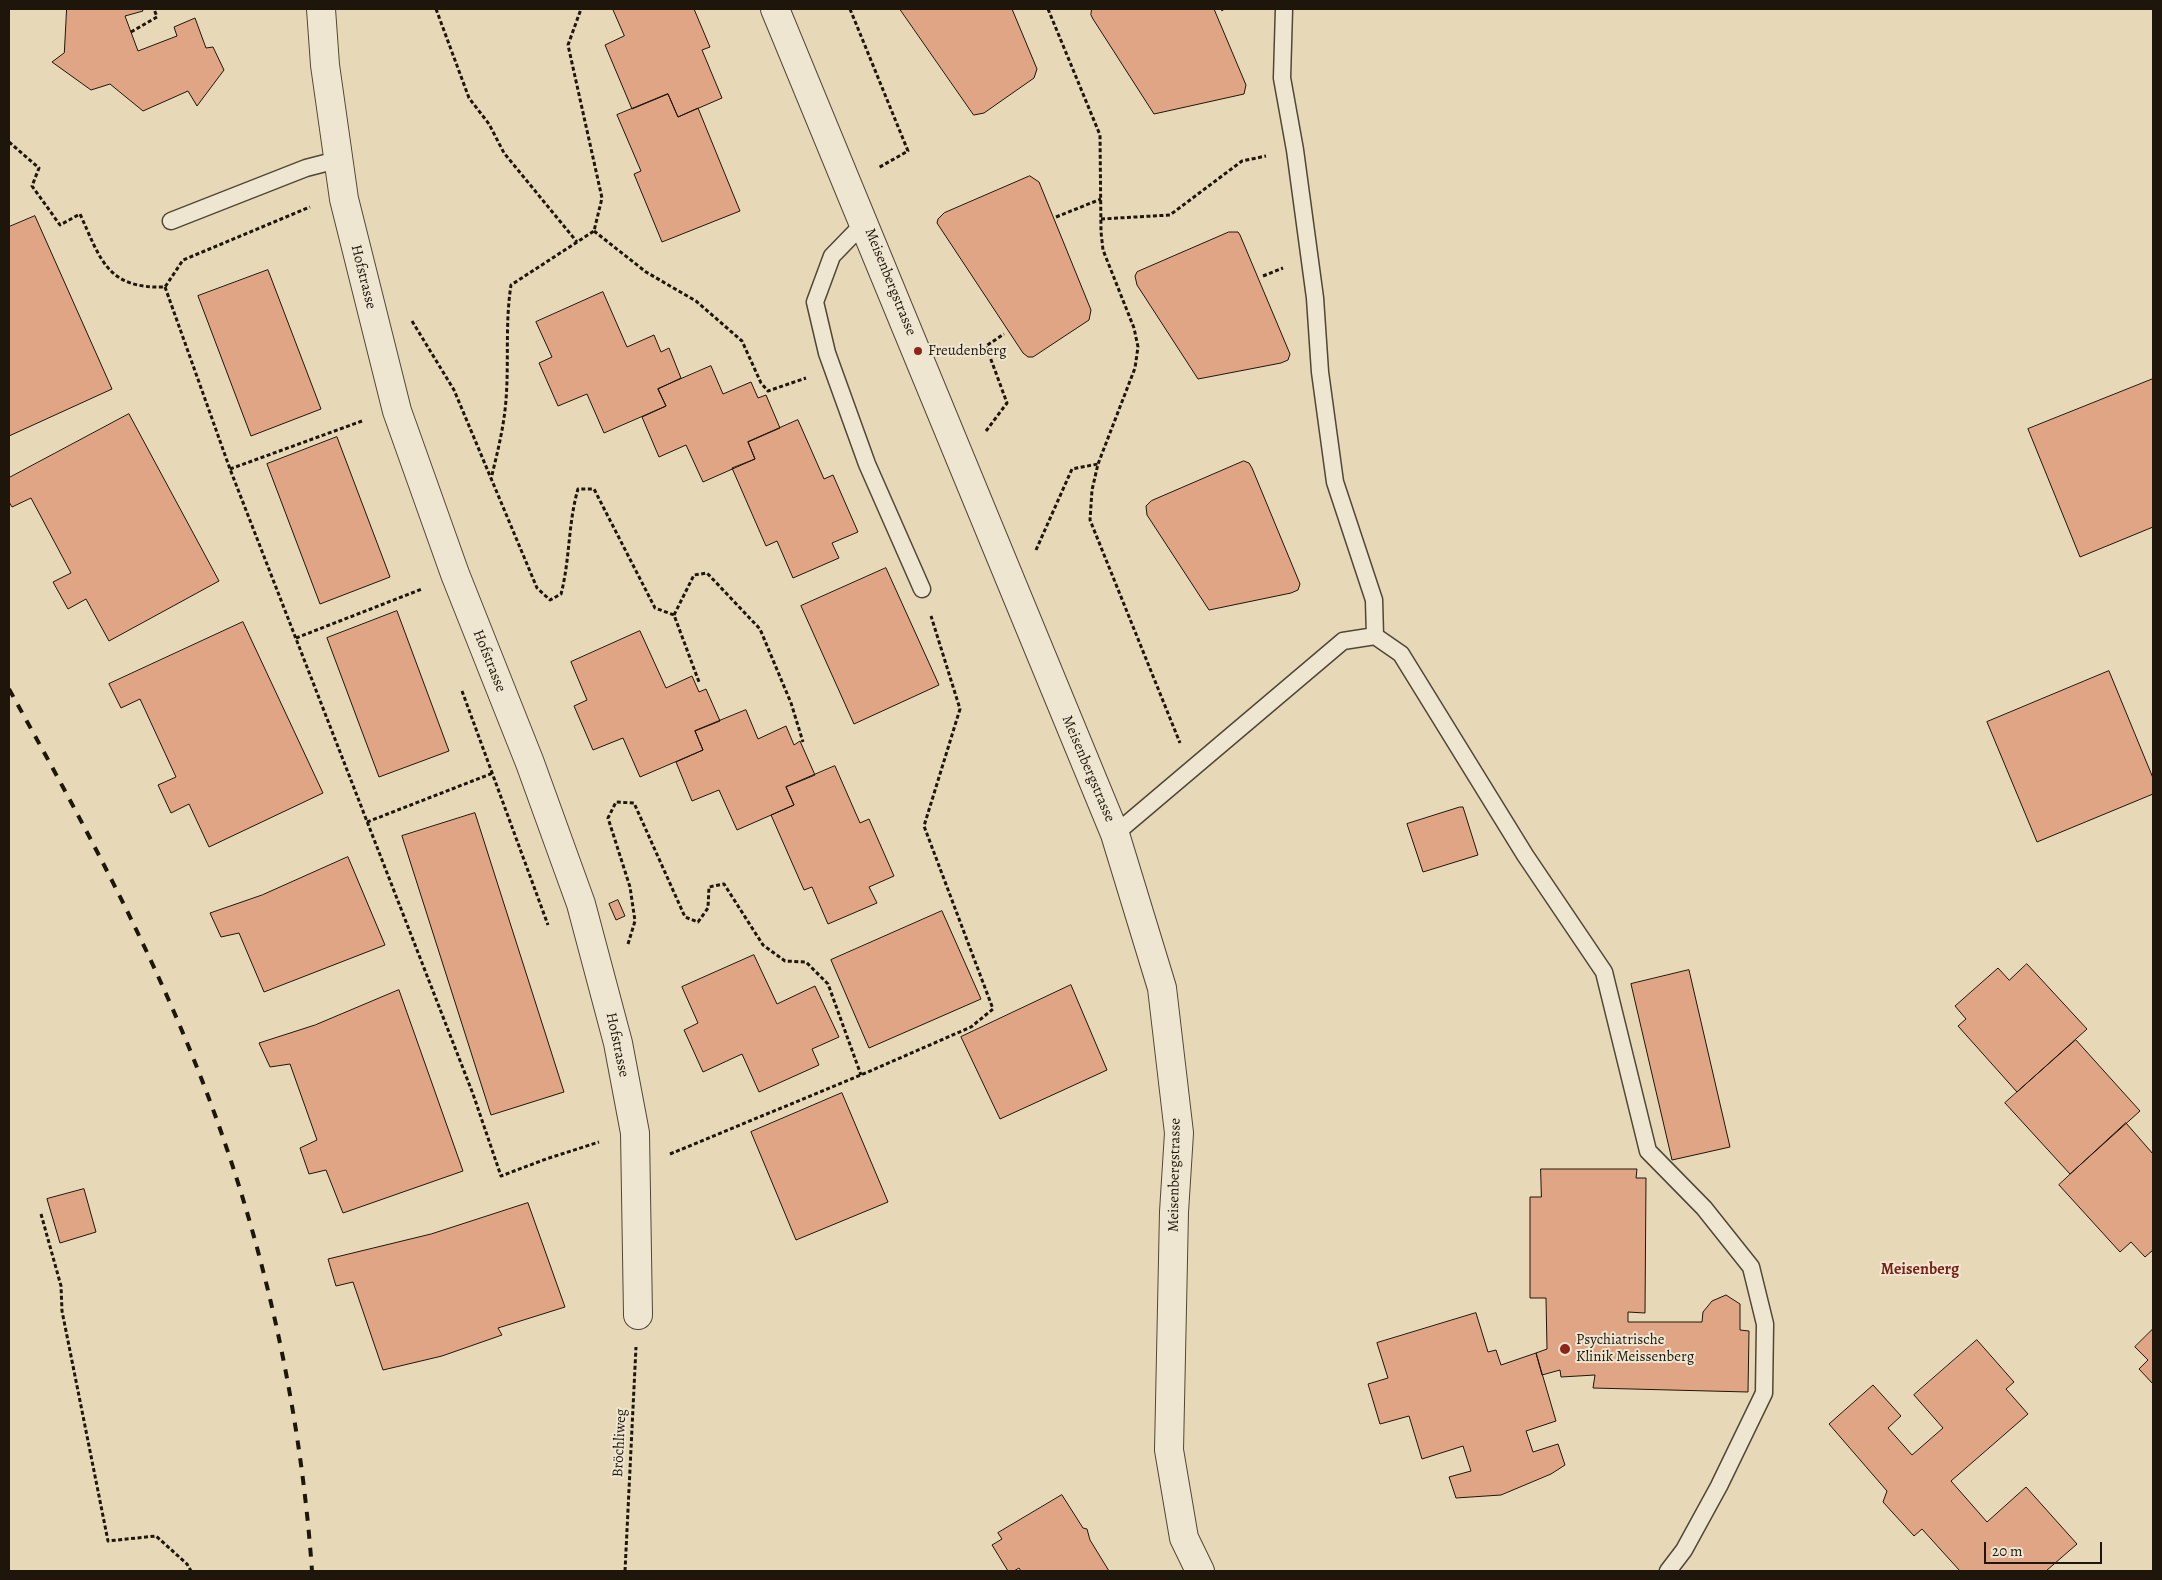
<!DOCTYPE html>
<meta charset="utf-8">
<style>
body{margin:0}
#map{position:relative;width:2162px;height:1580px;overflow:hidden;background:#e7d9b8;font-family:Alegreya,serif}
canvas{display:block}
.frame{position:absolute;inset:0;border:10px solid #1f160b;pointer-events:none}
.scale{position:absolute;left:1984px;top:1542px;width:118px;height:22px;box-sizing:border-box;border:2px solid #1f160b;border-top:0;padding-left:6px;font-size:15px;line-height:18px;white-space:nowrap;color:#1f160b;-webkit-text-stroke:4px #efe6d1;paint-order:stroke}
</style>
<div id="map">
<canvas width="2162" height="1580"></canvas>
<div class="frame"></div>
<div class="scale">20 m</div>
</div>
<script>
const context = document.querySelector('canvas').getContext('2d');
context.lineJoin = 'round';
function paint(path, color) { context.fillStyle = color; context.fill(path, 'evenodd'); }
function trace(path, color, width, dash) { context.strokeStyle = color; context.lineWidth = width; context.lineCap = dash ? 'butt' : 'round'; context.setLineDash(dash || []); context.stroke(path); }
function write(font, color, halo, rows, align = 'center') {
  context.font = font + ' Alegreya,serif'; context.lineWidth = 4; context.setLineDash([]); context.textBaseline = 'middle'; context.strokeStyle = halo; context.fillStyle = color; for (const [text, x, y, turn = 0] of rows) {
    context.save(); context.translate(x, y); context.rotate((+turn || 0) * Math.PI / 180); context.textAlign = isNaN(turn) ? turn : align; if (halo) context.strokeText(text, 0, 0); context.fillText(text, 0, 0); context.restore();
  }
}
const building = new Path2D(`
 M 67,9 L 142,9 L 143,11 L 125,16 L 138,51 L 177,36 L 174,27 L 195,18 L 206,48 L 213,47 L 224,70 L 197,106 L 188,91 L 143,111 L 110,84 L 91,90 L 52,62 L 64,53 Z
 M 613,9 L 694,9 L 710,47 L 702,50 L 722,98 L 678,117 L 668,94 L 632,109 L 605,45 L 624,36 Z
 M 900,9 L 1012,9 L 1037,69 L 1034,78 L 984,113 L 974,115 Z
 M 1092,9 L 1214,9 L 1246,85 L 1244,94 L 1154,114 L 1093,19 L 1091,15 Z
 M 668,94 L 678,117 L 698,108 L 740,211 L 662,242 L 634,174 L 641,171 L 617,115 Z
 M 1030,176 L 1039,182 L 1091,310 L 1089,320 L 1033,357 L 1028,357 L 1023,353 L 937,223 L 938,219 L 944,213 Z
 M 35,216 L 112,389 L 9,436 L 9,227 Z
 M 1229,232 L 1238,232 L 1240,235 L 1290,354 L 1288,360 L 1281,363 L 1198,379 L 1137,285 L 1135,276 L 1137,272 Z
 M 268,270 L 321,409 L 251,436 L 198,296 Z
 M 603,292 L 627,347 L 654,335 L 661,352 L 669,348 L 681,378 L 658,389 L 666,406 L 604,433 L 587,394 L 558,406 L 539,363 L 552,357 L 536,322 Z
 M 711,366 L 723,394 L 751,382 L 758,398 L 766,395 L 780,428 L 748,442 L 755,459 L 703,482 L 686,445 L 659,457 L 642,417 L 666,406 L 658,389 Z
 M 2153,379 L 2153,527 L 2080,557 L 2028,429 Z
 M 129,414 L 219,581 L 109,641 L 86,599 L 68,609 L 53,582 L 71,573 L 31,498 L 12,507 L 9,502 L 9,478 Z
 M 798,420 L 824,479 L 833,475 L 858,532 L 832,543 L 839,558 L 793,578 L 777,541 L 766,546 L 732,468 L 755,459 L 748,442 Z
 M 337,437 L 390,577 L 320,604 L 267,464 Z
 M 1244,461 L 1249,463 L 1252,468 L 1300,584 L 1298,590 L 1291,593 L 1209,610 L 1147,515 L 1146,506 L 1151,501 Z
 M 886,568 L 939,685 L 854,724 L 801,606 Z
 M 397,611 L 449,751 L 379,777 L 327,638 Z
 M 243,622 L 323,793 L 209,847 L 189,804 L 171,813 L 158,785 L 176,777 L 140,699 L 121,708 L 109,684 Z
 M 640,631 L 666,688 L 692,676 L 699,692 L 706,689 L 720,721 L 695,731 L 703,750 L 640,777 L 623,738 L 593,750 L 574,706 L 587,700 L 571,662 Z
 M 2109,671 L 2153,778 L 2153,794 L 2037,842 L 1987,722 Z
 M 746,710 L 758,739 L 786,726 L 794,745 L 800,741 L 815,775 L 786,787 L 794,805 L 737,830 L 719,790 L 692,801 L 676,762 L 703,750 L 695,731 Z
 M 835,766 L 860,823 L 869,819 L 894,876 L 869,887 L 877,903 L 828,924 L 812,887 L 804,890 L 771,815 L 794,805 L 786,787 Z
 M 1460,807 L 1463,807 L 1478,855 L 1423,872 L 1407,824 Z
 M 475,813 L 564,1092 L 491,1115 L 402,836 Z
 M 348,857 L 385,945 L 264,992 L 239,933 L 221,937 L 210,913 L 262,895 Z
 M 618,900 L 625,916 L 616,920 L 609,904 Z
 M 942,911 L 981,999 L 869,1048 L 831,960 Z
 M 754,955 L 777,1004 L 815,986 L 839,1037 L 812,1049 L 819,1065 L 759,1092 L 742,1054 L 703,1072 L 684,1030 L 698,1023 L 682,987 Z
 M 2027,964 L 2087,1029 L 2017,1092 L 1958,1026 L 1966,1019 L 1955,1006 L 1998,968 L 2009,980 Z
 M 1689,970 L 1730,1147 L 1672,1160 L 1631,984 Z
 M 1071,985 L 1107,1070 L 1000,1119 L 961,1037 Z
 M 399,990 L 463,1171 L 343,1213 L 326,1170 L 309,1174 L 300,1148 L 317,1140 L 290,1064 L 270,1067 L 259,1043 L 315,1025 Z
 M 2076,1040 L 2140,1111 L 2070,1174 L 2005,1103 Z
 M 842,1093 L 888,1202 L 796,1240 L 751,1132 Z
 M 2126,1123 L 2153,1154 L 2153,1250 L 2145,1257 L 2131,1242 L 2120,1252 L 2059,1185 Z
 M 1541,1169 L 1637,1169 L 1636,1178 L 1646,1178 L 1645,1313 L 1628,1312 L 1628,1322 L 1702,1322 L 1703,1312 L 1712,1301 L 1726,1295 L 1740,1304 L 1740,1330 L 1749,1331 L 1748,1392 L 1593,1388 L 1595,1375 L 1561,1377 L 1560,1370 L 1542,1375 L 1536,1353 L 1547,1349 L 1546,1298 L 1530,1298 L 1530,1197 L 1541,1197 Z
 M 84,1189 L 96,1232 L 60,1243 L 47,1199 Z
 M 528,1203 L 565,1307 L 498,1328 L 502,1335 L 442,1356 L 383,1370 L 353,1282 L 336,1286 L 328,1259 L 431,1234 Z
 M 1476,1313 L 1488,1352 L 1496,1350 L 1501,1365 L 1536,1353 L 1556,1421 L 1526,1431 L 1533,1452 L 1558,1444 L 1565,1465 L 1551,1474 L 1501,1495 L 1456,1498 L 1449,1477 L 1471,1471 L 1463,1446 L 1422,1459 L 1409,1416 L 1380,1424 L 1368,1384 L 1388,1378 L 1377,1343 Z
 M 2153,1329 L 2153,1384 L 2139,1369 L 2148,1360 L 2135,1347 Z
 M 1977,1340 L 2014,1382 L 2006,1389 L 2028,1414 L 1951,1481 L 1987,1522 L 2026,1487 L 2077,1544 L 2046,1571 L 1960,1571 L 1922,1529 L 1914,1536 L 1883,1502 L 1887,1491 L 1829,1424 L 1873,1385 L 1901,1416 L 1888,1428 L 1912,1455 L 1943,1428 L 1914,1395 Z
 M 1062,1495 L 1083,1528 L 1087,1529 L 1090,1540 L 1109,1571 L 1021,1571 L 1019,1568 L 1014,1571 L 1008,1571 L 992,1545 L 1002,1539 L 998,1533 Z`);
const path = new Path2D(`
 M 436,9 L 469,98 L 489,124 L 504,153 L 577,242
 M 850,9 L 908,151 L 878,168
 M 1048,9 L 1100,135 L 1101,232 L 1103,250 L 1134,328 L 1138,347 L 1135,368 L 1098,464 L 1092,490 L 1090,520 L 1180,743
 M 1221,10 L 1223,9
 M 131,32 L 157,17 L 154,9
 M 9,142 L 39,168 L 32,186 L 60,225 L 80,214 C 101,260 107,289 165,287 L 183,260 L 310,207
 M 1056,217 L 1101,199
 M 1101,219 L 1170,215 L 1242,161 L 1266,156
 M 594,231 L 646,272 L 696,301 L 742,341 L 761,383 L 768,391 L 806,378
 M 1263,276 L 1283,268
 M 165,287 L 230,469 L 473,1094 L 501,1176 L 546,1159 L 599,1142
 M 412,321 L 454,390 L 537,588 L 550,600 L 561,594 C 570,560 568,523 578,489 L 594,489 L 655,608 L 674,615 L 699,682
 M 986,431 L 1007,403 L 986,346 L 1004,334
 M 230,469 L 362,421
 M 492,475 C 498,450 504,426 506,400 C 509,361 505,323 511,285 L 594,231 L 602,198 L 568,45 L 581,9
 M 1036,550 L 1072,469 L 1098,464
 M 674,615 L 694,575 L 707,573 L 760,629 L 791,703 L 803,742
 M 296,638 L 422,589
 M 462,691 L 548,925
 M 367,822 L 493,773
 M 628,944 L 635,921 L 630,887 L 608,818 L 616,802 L 634,803 L 685,917 L 698,922 L 708,908 L 709,887 L 724,884 L 763,945 L 785,961 L 806,962 L 828,984 L 861,1075
 M 670,1154 L 861,1075 L 971,1027 L 993,1009 L 924,826 L 960,709 L 931,616
 M 41,1214 L 61,1286 L 62,1311 L 108,1541 L 156,1536 L 187,1564 L 191,1571
 M 625,1571 L 636,1347`);
const service = new Path2D(`
 M 1284,9 L 1282,78 L 1295,150 L 1315,298 L 1320,372 L 1335,482 L 1374,600 L 1375,636
 M 171,221 L 306,168 L 337,160
 M 865,222 L 832,256 L 815,302 L 827,353 L 867,464 L 922,589
 M 1115,834 L 1343,641 L 1375,636 L 1401,654 L 1525,855 L 1604,972 L 1648,1151 L 1704,1208 L 1751,1267 L 1765,1324 L 1764,1393 L 1719,1486 L 1684,1550 L 1668,1571`);
const minor = new Path2D(`
 M 321,9 L 325,65 L 344,199 L 397,411 L 455,574 L 530,763 L 581,904 L 618,1043 L 635,1133 L 638,1315
 M 775,9 L 1115,834 L 1162,988 L 1179,1133 L 1174,1212 L 1169,1450 L 1184,1538 L 1200,1571`);
const rail = new Path2D(`
 M 9,689 C 78,813 146,938 198,1070 C 261,1229 300,1401 312,1571`);
const markers = [
 [918,351,5,"#8f2418"],
 [1565,1349,6,"#8f2418"]
];
const streetNames = [
 ["Hofstrasse",363,277,76],
 ["Meisenbergstrasse",890,282,68],
 ["Hofstrasse",489,661,68],
 ["Meisenbergstrasse",1088,769,67],
 ["Hofstrasse",617,1045,78],
 ["Meisenbergstrasse",1175,1175,-89],
 ["Bröchliweg",620,1443,-87]
];
const poiNames = [
 ["Freudenberg",928,351],
 ["Psychiatrische",1576,1340],
 ["Klinik Meissenberg",1576,1357]
];
const neighbourhoodNames = [
 ["Meisenberg",1920,1270]
];
paint(building, '#e0a584');
trace(building, '#1f160b', 1);
trace(service, '#514736', 19);
trace(minor, '#514736', 30);
trace(path, '#1f160b', 3, [4, 2.5]);
trace(service, '#efe6d1', 16);
trace(minor, '#efe6d1', 28);
trace(rail, '#1f160b', 4, [9, 9]);
for (const [x, y, r, color] of markers) { const dot = new Path2D(); dot.arc(x, y, r, 0, 2 * Math.PI); context.fillStyle = color; context.fill(dot); trace(dot, '#efe6d1', 2); }
write('15px', '#1f160b', '#efe6d1', streetNames);
write('15px', '#1f160b', '#efe6d1', poiNames, 'left');
write('bold 16px', '#7a1f14', '#efe6d1', neighbourhoodNames);
</script>
